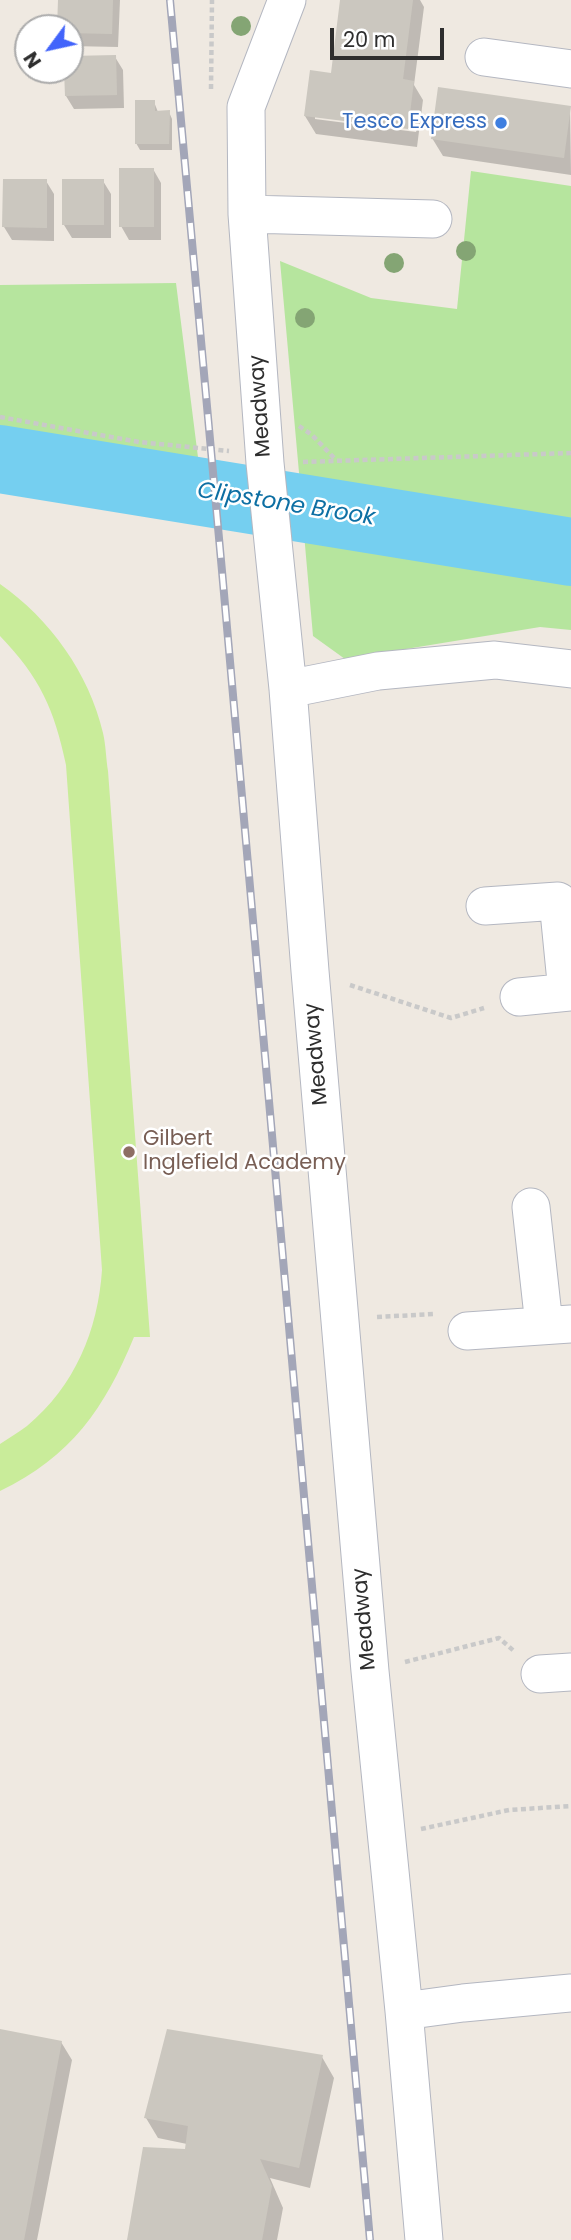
<!DOCTYPE html>
<style>
body{margin:0}
#map{position:relative;width:571px;height:2240px;overflow:hidden;background:#efe9e1;font-family:Poppins,sans-serif}
canvas{display:block}
.north{position:absolute;left:14px;top:14px;width:70px;height:70px;box-sizing:border-box;background:#fff;border:2px solid #ababab;border-radius:50%;rotate:237deg;font-size:19px;font-weight:700;line-height:28px;text-align:center;color:#2e2e2e}
.north::after{content:'';display:block;margin:auto;width:24px;height:32px;background:#4264fb;clip-path:polygon(50% 0,100% 100%,50% 72%,0 100%)}
.scale{position:absolute;left:330px;top:28px;width:114px;height:32px;box-sizing:border-box;border:4px solid #2e2e2e;border-top:0;padding-left:9px;font-size:21px;line-height:24px;white-space:nowrap;color:#2e2e2e;-webkit-text-stroke:5px #fff;paint-order:stroke}
</style>
<div id="map">
<canvas width="571" height="2240"></canvas>
<div class="north">N</div>
<div class="scale">20 m</div>
</div>
<script>
const context = document.querySelector('canvas').getContext('2d');
context.lineJoin = 'round';
function paint(path, color) { context.fillStyle = color; context.fill(path, 'evenodd'); }
function trace(path, color, width, dash) { context.strokeStyle = color; context.lineWidth = width; context.lineCap = dash ? 'butt' : 'round'; context.setLineDash(dash || []); context.stroke(path); }
function write(font, color, halo, rows, align = 'center') {
  context.font = font + ' Poppins,sans-serif'; context.lineWidth = 5; context.setLineDash([]); context.textBaseline = 'middle'; context.strokeStyle = halo; context.fillStyle = color; for (const [text, x, y, turn = 0] of rows) {
    context.save(); context.translate(x, y); context.rotate((+turn || 0) * Math.PI / 180); context.textAlign = isNaN(turn) ? turn : align; if (halo) context.strokeText(text, 0, 0); context.fillText(text, 0, 0); context.restore();
  }
}
const green = new Path2D(`
 M 471,171 L 571,186 L 571,550 L 569,551 L 302,506 L 280,261 L 371,298 L 457,309 Z
 M 176,283 L 201,481 L 0,448 L 0,285 Z
 M 302,511 L 571,554 L 571,630 L 540,627 L 345,659 L 313,636 Z`);
const pitch = new Path2D(`
 M 0,584 C 50,619 89,673 103,733 C 106,746 106,759 108,771 L 150,1337 L 134,1337 C 105,1408 71,1457 0,1491 L 0,1444 C 9,1438 19,1432 27,1426 C 75,1386 98,1330 102,1270 L 66,765 C 54,708 40,678 0,636 Z`);
const shadow = new Path2D(`
 M 60,0 L 120,0 L 118,47 L 70,46 L 70,28 L 59,28 Z
 M 342,0 L 420,0 L 424,7 L 414,85 L 423,100 L 417,147 L 316,134 L 305,116 L 333,75 ZM 315,116 L 417,129 L 416,132 L 315,119 Z
 M 115,57 L 123,70 L 124,108 L 74,109 L 66,96 L 66,70 L 70,70 L 70,58 Z
 M 154,102 L 158,112 L 169,112 L 172,119 L 172,150 L 140,150 L 136,143 Z
 M 570,108 L 571,175 L 443,156 L 432,138 Z
 M 153,169 L 161,183 L 161,240 L 129,240 L 121,226 Z
 M 46,181 L 54,194 L 54,241 L 12,240 L 4,227 Z
 M 103,181 L 111,194 L 111,238 L 72,238 L 64,225 Z
 M 0,2030 L 61,2042 L 72,2060 L 37,2240 L 0,2240 Z
 M 322,2057 L 334,2078 L 310,2188 L 270,2178 L 283,2208 L 277,2240 L 129,2240 L 186,2150 L 187,2144 L 158,2138 L 146,2118 Z`);
const river = new Path2D(`
 M 0,459 L 571,552`);
const building = new Path2D(`
 M 58,0 L 113,0 L 112,34 L 70,33 L 70,28 L 57,28 Z
 M 340,0 L 413,0 L 403,79 L 414,81 L 408,129 L 304,116 L 310,70 L 331,73 Z
 M 116,55 L 117,95 L 65,96 L 64,70 L 70,70 L 70,56 Z
 M 438,87 L 571,106 L 564,158 L 431,139 Z
 M 135,100 L 155,100 L 155,111 L 170,110 L 169,144 L 135,144 Z
 M 119,168 L 154,168 L 154,227 L 119,227 Z
 M 3,179 L 47,179 L 47,228 L 2,227 Z
 M 62,179 L 104,179 L 104,225 L 62,225 Z
 M 0,2029 L 62,2041 L 24,2240 L 0,2240 Z
 M 167,2029 L 323,2055 L 299,2168 L 260,2159 L 272,2186 L 262,2240 L 127,2240 L 143,2147 L 185,2149 L 188,2126 L 144,2118 Z`);
const path = new Path2D(`
 M 211,89 L 212,0
 M 0,417 L 139,442 L 229,451
 M 299,426 L 312,435 L 336,460
 M 303,462 L 571,453
 M 350,985 L 451,1018 L 484,1008
 M 377,1317 L 434,1314
 M 405,1662 L 499,1638 L 514,1651
 M 421,1829 L 509,1810 L 571,1806`);
const minor = new Path2D(`
 M 287,0 L 246,107 L 247,214 L 265,463 L 288,689 L 310,971 L 370,1671 L 404,2011 L 424,2240
 M 484,57 L 571,69
 M 247,214 L 433,219
 M 288,689 L 378,671 L 495,660 L 571,669
 M 485,906 L 558,901 L 567,992
 M 519,997 L 571,992
 M 531,1207 L 544,1325
 M 467,1331 L 571,1324
 M 540,1674 L 571,1672
 M 404,2011 L 463,2003 L 571,1993`);
const rail = new Path2D(`
 M 170,0 L 222,571 L 370,2240`);
const trees = [
 [241,26],
 [466,251],
 [394,263],
 [305,318]
];
const markers = [
 [501,123,7,"#3f7fe0"],
 [129,1152,7,"#8d6e63"]
];
const shopNames = [
 ["Tesco Express",487,123]
];
const streetNames = [
 ["Meadway",261,406,-94],
 ["Meadway",317,1054,-95],
 ["Meadway",365,1619,-95]
];
const educationNames = [
 ["Gilbert",143,1140],
 ["Inglefield Academy",143,1164]
];
const waterNames = [
 ["Clipstone Brook",286,505,9]
];
paint(green, '#b6e59e');
paint(pitch, '#c9ec9a');
paint(shadow, '#0003');
trace(river, '#75cff0', 68);
paint(building, '#cbc7bf');
trace(minor, '#b4b7c1', 39);
trace(path, '#c9c9c9', 4.5, [5, 3.5]);
trace(minor, '#fff', 37);
trace(rail, '#a3a6b8', 8);
trace(rail, '#fff', 5, [16]);
context.fillStyle = '#84a574';
for (const [x, y] of trees) { context.beginPath(); context.arc(x, y, 10, 0, 2 * Math.PI); context.fill(); }
for (const [x, y, r, color] of markers) { const dot = new Path2D(); dot.arc(x, y, r, 0, 2 * Math.PI); context.fillStyle = color; context.fill(dot); trace(dot, '#fff', 2.5); }
write('21px', '#366cbe', '#fff', shopNames, 'right');
write('21px', '#2e2e2e', '#fff', streetNames);
write('21px', '#785e54', '#fff', educationNames, 'left');
write('italic 23px', '#0d6fa3', '#fff', waterNames);
</script>
